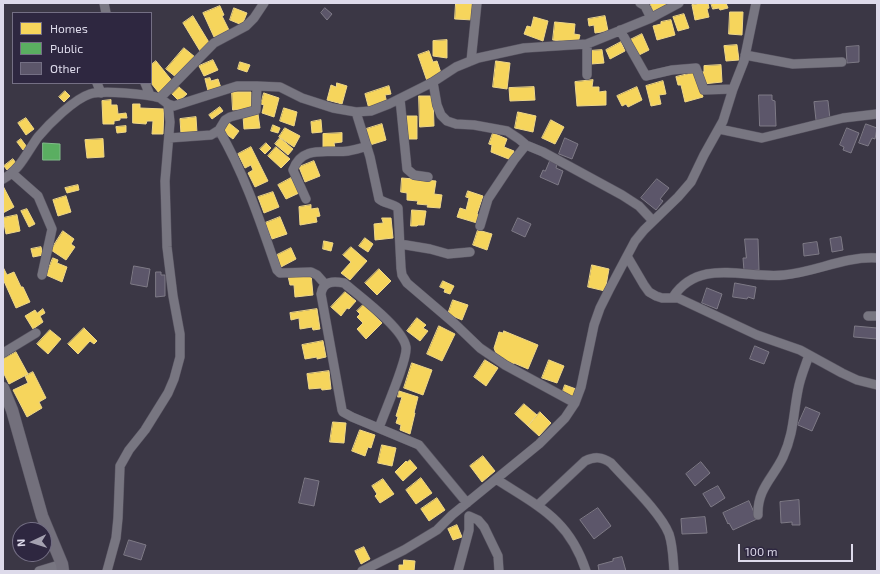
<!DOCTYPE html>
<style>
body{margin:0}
#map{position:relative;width:880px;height:574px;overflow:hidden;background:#3b3745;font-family:"Exo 2",sans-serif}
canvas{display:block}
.frame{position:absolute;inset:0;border:4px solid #dddaea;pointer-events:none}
.legend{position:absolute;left:12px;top:12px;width:140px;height:72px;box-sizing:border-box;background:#2e2740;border:1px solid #746f84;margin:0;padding:5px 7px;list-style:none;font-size:12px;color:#dddaea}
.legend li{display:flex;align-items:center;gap:8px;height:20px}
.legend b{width:20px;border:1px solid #746f84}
.north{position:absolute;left:12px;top:522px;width:40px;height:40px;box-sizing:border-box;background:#2e2740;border:1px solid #746f84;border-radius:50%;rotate:266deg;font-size:11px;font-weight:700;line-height:16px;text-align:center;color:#dddaea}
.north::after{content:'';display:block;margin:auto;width:14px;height:18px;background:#a4a1b0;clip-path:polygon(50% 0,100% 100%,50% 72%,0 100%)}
.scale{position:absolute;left:738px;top:544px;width:115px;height:18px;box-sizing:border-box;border:2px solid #dddaea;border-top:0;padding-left:5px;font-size:12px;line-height:14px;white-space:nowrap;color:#dddaea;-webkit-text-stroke:3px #2e2740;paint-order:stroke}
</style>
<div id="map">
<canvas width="880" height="574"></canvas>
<div class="frame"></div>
<ul class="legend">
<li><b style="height:11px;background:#f6d55c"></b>Homes</li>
<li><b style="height:11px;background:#5aae61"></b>Public</li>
<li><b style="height:11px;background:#5c566a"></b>Other</li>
</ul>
<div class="north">N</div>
<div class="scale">100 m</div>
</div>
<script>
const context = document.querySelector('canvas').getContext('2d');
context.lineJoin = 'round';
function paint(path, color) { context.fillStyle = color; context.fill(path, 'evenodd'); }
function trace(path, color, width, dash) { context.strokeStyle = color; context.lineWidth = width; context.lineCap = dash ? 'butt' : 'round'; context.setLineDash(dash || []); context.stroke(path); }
const homes = new Path2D(`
 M 456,3 L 474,3 L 473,20 L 455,19 Z
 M 650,3 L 674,3 L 675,4 L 653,11 Z
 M 703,3 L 708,3 L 709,8 L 707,9 L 709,17 L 695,20 L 692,5 Z
 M 711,3 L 726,3 L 728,8 L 720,10 L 719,8 L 713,9 Z
 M 220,6 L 224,15 L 222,16 L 229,30 L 214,37 L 203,13 Z
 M 234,8 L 247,13 L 242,25 L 230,20 Z
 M 730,12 L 743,12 L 742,35 L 729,34 Z
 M 684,14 L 689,28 L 678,31 L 673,17 Z
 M 193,16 L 210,44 L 200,51 L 183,23 Z
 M 605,16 L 608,31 L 595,33 L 594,25 L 589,26 L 588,19 Z
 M 534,17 L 548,21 L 543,41 L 524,34 L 527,26 L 531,27 Z
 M 671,20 L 675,35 L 657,40 L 653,26 L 661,24 L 661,22 Z
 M 555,22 L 575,24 L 574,34 L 580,35 L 578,43 L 553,40 Z
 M 642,34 L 649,50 L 637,56 L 630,40 Z
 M 447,40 L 447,58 L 433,56 L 433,41 Z
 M 621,42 L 625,51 L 610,59 L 606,50 Z
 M 737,45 L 739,60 L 726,61 L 724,46 Z
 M 184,48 L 195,57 L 177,78 L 166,69 Z
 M 602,50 L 604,63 L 591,64 L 589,51 Z
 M 429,51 L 433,62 L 437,61 L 442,76 L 427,81 L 418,55 Z
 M 213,60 L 218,70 L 204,76 L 199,66 Z
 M 156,61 L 173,82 L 159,93 L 151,83 L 151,65 Z
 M 496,61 L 510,63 L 507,89 L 493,87 Z
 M 240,62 L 250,65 L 247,72 L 238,69 Z
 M 721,65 L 722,82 L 703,84 L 702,72 L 704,72 L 704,66 Z
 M 696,72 L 703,97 L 685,102 L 681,85 L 678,85 L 676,77 Z
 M 210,78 L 211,81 L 218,79 L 221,88 L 208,91 L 205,79 Z
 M 593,80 L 592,87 L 599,87 L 599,92 L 606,91 L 606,105 L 577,106 L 575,82 Z
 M 663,81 L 666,94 L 659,95 L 661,104 L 651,106 L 646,86 Z
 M 337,83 L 347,86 L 342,104 L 327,100 L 331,85 L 336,87 Z
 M 389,86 L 391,94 L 385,95 L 387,103 L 369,109 L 365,94 Z
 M 179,87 L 187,94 L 179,101 L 172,94 Z
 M 534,87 L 535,100 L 510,101 L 509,88 Z
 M 637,87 L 642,100 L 628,107 L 626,104 L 622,106 L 617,96 Z
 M 65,91 L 70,96 L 64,102 L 59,97 Z
 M 232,92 L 251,92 L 251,109 L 233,110 Z
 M 264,93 L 279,98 L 274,117 L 262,113 L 264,105 L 261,104 Z
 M 419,96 L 433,96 L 434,126 L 420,127 Z
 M 111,100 L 111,105 L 117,105 L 118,114 L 126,113 L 127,118 L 120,118 L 120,120 L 114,121 L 114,124 L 103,124 L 102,101 Z
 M 133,104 L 140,104 L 140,108 L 164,109 L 163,134 L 152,134 L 153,121 L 147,121 L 146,124 L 133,123 Z
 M 220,107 L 223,111 L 212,119 L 209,115 Z
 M 284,108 L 297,112 L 294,126 L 280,121 Z
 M 518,112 L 536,116 L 533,132 L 515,128 Z
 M 258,114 L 260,128 L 244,129 L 243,116 Z
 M 405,116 L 417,116 L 417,139 L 406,139 Z
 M 196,117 L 197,133 L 181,134 L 180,119 Z
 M 26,118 L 34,129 L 26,135 L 18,123 Z
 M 321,120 L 322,132 L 312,133 L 311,122 Z
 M 551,120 L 564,127 L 555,144 L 542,138 Z
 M 229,123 L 239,131 L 233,139 L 222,131 Z
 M 382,124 L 386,140 L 370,145 L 366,129 Z
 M 273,125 L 280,128 L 278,133 L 271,131 Z
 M 126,126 L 126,132 L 117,133 L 116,127 Z
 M 285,128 L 300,136 L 294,147 L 279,137 Z
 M 342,133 L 342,142 L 334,143 L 335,148 L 323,148 L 323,134 Z
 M 493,133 L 507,139 L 504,147 L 514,151 L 511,160 L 491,152 L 492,145 L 489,144 Z
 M 280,138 L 293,149 L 288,155 L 275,144 Z
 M 21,139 L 27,147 L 23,150 L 17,142 Z
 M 103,139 L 104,157 L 87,158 L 85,140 Z
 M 266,143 L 271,148 L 265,154 L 260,149 Z
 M 251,147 L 268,181 L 255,187 L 248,173 L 253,170 L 251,165 L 245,168 L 238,154 Z
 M 276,147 L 290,159 L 281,168 L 268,156 Z
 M 13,159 L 16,163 L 7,170 L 4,166 Z
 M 314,161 L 320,176 L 305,182 L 299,167 Z
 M 291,178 L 299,193 L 286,199 L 278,185 Z
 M 402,178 L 436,181 L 434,194 L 442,195 L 440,208 L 427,207 L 428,205 L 417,204 L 418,201 L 407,200 L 407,193 L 401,192 Z
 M 78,185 L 79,190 L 67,193 L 65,188 Z
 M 3,186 L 14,207 L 3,213 Z
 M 468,191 L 483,196 L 477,214 L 479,215 L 477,223 L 457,217 L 460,208 L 466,210 L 469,198 L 466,197 Z
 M 273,192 L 279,207 L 264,213 L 258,197 Z
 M 66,196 L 71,212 L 58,216 L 53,200 Z
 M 311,205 L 311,209 L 318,208 L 320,216 L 316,217 L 317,222 L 300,225 L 299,207 Z
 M 27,209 L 35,224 L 29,227 L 21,211 Z
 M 412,210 L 426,211 L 424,225 L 418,225 L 417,226 L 411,226 Z
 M 17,215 L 20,231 L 6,234 L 3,218 Z
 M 280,217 L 287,234 L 272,239 L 265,223 Z
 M 382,218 L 391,218 L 393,238 L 375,240 L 374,224 L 383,223 Z
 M 478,230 L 492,234 L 487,250 L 473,245 Z
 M 63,231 L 74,239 L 71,244 L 75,247 L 66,260 L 51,250 Z
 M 365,238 L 373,244 L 368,252 L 359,246 Z
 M 324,241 L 333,243 L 331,251 L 323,249 Z
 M 41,247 L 43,255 L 33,257 L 31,249 Z
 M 351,247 L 367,261 L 350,280 L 341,273 L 351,262 L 343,255 Z
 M 291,248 L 296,259 L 281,267 L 275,256 Z
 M 53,258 L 58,260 L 57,263 L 67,267 L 62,282 L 46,275 Z
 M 592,265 L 609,269 L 605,291 L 588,287 Z
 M 4,269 L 7,275 L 14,272 L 21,287 L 23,287 L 30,302 L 16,308 L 3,279 L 3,270 Z
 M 379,269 L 391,281 L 377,295 L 365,283 Z
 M 311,274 L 313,295 L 295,297 L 294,285 L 290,285 L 288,276 Z
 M 443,281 L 454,286 L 450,294 L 444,292 L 445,289 L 440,287 Z
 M 345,292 L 356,301 L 349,309 L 347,308 L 341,316 L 331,307 Z
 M 453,300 L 468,305 L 462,320 L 448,314 Z
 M 364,304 L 382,323 L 366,339 L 357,329 L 363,323 L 357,317 L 360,314 L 357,311 Z
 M 43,309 L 45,313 L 40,316 L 43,322 L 33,329 L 25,316 L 35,310 L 37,313 Z
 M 317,309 L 320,329 L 313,330 L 312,327 L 300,329 L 299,318 L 291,320 L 290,313 Z
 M 417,318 L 426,325 L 423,328 L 428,331 L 420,341 L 407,331 Z
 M 439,326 L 455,334 L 442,361 L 427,354 Z
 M 84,328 L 97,341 L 94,344 L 90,341 L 78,354 L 68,344 Z
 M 50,330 L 61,339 L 48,354 L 37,344 Z
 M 504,331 L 538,345 L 528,369 L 514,363 L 513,365 L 504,361 L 504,358 L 497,356 L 494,348 L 499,332 L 503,333 Z
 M 323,341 L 326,357 L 317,359 L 317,357 L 305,359 L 302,345 Z
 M 16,352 L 28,374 L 9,384 L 3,372 L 3,359 Z
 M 485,360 L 498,368 L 486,386 L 474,377 Z
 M 549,360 L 564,366 L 557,383 L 542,378 Z
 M 412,363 L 432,370 L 423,395 L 404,388 Z
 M 329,371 L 331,389 L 322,390 L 321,388 L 309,389 L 307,374 Z
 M 33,372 L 46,398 L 39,402 L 42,408 L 27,417 L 13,390 L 28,383 L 25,376 Z
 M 565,385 L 576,389 L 573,398 L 562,394 Z
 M 399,391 L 418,397 L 414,413 L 415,413 L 410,434 L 400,430 L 401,425 L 396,423 L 398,417 L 396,416 L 402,397 L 398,397 Z
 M 524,404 L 537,415 L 528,426 L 515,414 Z
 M 540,412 L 551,423 L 539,436 L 528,426 Z
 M 333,422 L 346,423 L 344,443 L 330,442 Z
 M 360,430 L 375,435 L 371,448 L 368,447 L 365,456 L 352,451 Z
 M 382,445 L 396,448 L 392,466 L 378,463 Z
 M 483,456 L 495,471 L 482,482 L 470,466 Z
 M 410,460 L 417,468 L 403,481 L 395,472 L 406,461 L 407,462 Z
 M 421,478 L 432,493 L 416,504 L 406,490 Z
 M 383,479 L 394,494 L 380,503 L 375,496 L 377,494 L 372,486 Z
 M 437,498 L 445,510 L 429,521 L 421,509 Z
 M 457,525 L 462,537 L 453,540 L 448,529 Z
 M 364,547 L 370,559 L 361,564 L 355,551 Z
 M 404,560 L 415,561 L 414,571 L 399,571 L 399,565 L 403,565 Z`);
const public = new Path2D(`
 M 43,143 L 60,144 L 60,160 L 43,160 Z`);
const building = new Path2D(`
 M 325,8 L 332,14 L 327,20 L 321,13 Z
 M 859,46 L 859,62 L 847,63 L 846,47 Z
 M 759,95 L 772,95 L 772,100 L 775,101 L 776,126 L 760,126 Z
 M 828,101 L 830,119 L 816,120 L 814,102 Z
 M 866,124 L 877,128 L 875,139 L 872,138 L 868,146 L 859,143 Z
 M 847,128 L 859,133 L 851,153 L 843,150 L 844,147 L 840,145 Z
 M 565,138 L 578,144 L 572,159 L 559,154 Z
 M 550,161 L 557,164 L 556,168 L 563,171 L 558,185 L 540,177 L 543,170 L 545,171 Z
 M 657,179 L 669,188 L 660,199 L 663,201 L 656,210 L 641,198 Z
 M 518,218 L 531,224 L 525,237 L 512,231 Z
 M 841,237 L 843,250 L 832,252 L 830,239 Z
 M 745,239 L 758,239 L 759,270 L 744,271 L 743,258 L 746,258 Z
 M 817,242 L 819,254 L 804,256 L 803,244 Z
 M 134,266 L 150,269 L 147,287 L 131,284 Z
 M 156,272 L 161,272 L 161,275 L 165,275 L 165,296 L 156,297 Z
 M 735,283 L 756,287 L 754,299 L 748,297 L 747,299 L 733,297 Z
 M 707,288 L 722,294 L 717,309 L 702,303 Z
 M 855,326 L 877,328 L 877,339 L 854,337 Z
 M 755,346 L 769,352 L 764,364 L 750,359 Z
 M 806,407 L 820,413 L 812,431 L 798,425 Z
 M 701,462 L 710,473 L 695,486 L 686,474 Z
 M 305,478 L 319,481 L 314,506 L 299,503 Z
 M 718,486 L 725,498 L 711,507 L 703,494 Z
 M 799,500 L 800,525 L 792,525 L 792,522 L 781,523 L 780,502 Z
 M 749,501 L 757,519 L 733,530 L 729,523 L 728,524 L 723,513 Z
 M 598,508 L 611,526 L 594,539 L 580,520 Z
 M 705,517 L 707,533 L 682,534 L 681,519 Z
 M 129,540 L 146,545 L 141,560 L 124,555 Z
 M 622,557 L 626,571 L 599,571 L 598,565 L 613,561 L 613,559 Z`);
const street = new Path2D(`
 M 104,3 L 106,13
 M 640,3 L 645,6 L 651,18
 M 620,30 L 646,76 L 672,70 L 696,68 L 704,90 L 733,89
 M 587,44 L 587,75
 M 745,55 L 793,64 L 842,62
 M 471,61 L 477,3
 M 433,82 L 437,105 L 441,115 L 447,121 L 456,124 L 474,125 L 507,131 L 519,139 L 526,145 L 543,152 L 622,195 L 639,206 L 653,221
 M 97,83 L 101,93
 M 145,83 L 150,95
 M 160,98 L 168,104 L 174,106 L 237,86 L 257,86 L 280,87 L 302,98 L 333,108 L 356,112 L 371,111 L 389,104 L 433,82 L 456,67 L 478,58 L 524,48 L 587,44 L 651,18 L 679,3
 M 400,99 L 407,169 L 414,175 L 428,177
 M 356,112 L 370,157 L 379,199 C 385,204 392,203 398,208 L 401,268 L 402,275 L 407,283 L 455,324 L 480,348 L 505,365 L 575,403
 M 719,129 L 762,138 L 843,118 L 877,114
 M 219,130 C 245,175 260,221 277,270 L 280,273 L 311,272 L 317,275 L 325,284
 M 169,138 L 211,135 L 219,130 L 225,120 L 230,117 L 256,110 L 257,86
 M 13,174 L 38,196 L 52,229 L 42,275
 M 3,179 C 20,170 27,152 38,137 C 49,124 74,99 90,94 C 103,90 146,94 160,98 L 214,43 L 246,26 L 254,18 L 264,3
 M 306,199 L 293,170 C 302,144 328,154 348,151 C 354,150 361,148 367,146
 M 480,226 L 488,199 L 514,160 L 526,145
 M 400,244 L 430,249 L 448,254 L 470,252
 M 627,256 L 644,285 L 649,292 L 656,296 L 662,298 L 678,298 L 757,335 L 800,350 L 842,373 L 857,380 L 877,385
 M 673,297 C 681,285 692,277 707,274 C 732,269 759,278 784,275 C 816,272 845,256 877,258
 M 868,316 L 877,316
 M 3,353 L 36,333
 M 379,428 C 384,413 408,359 406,347 C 403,328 359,296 344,283 C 333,281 323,281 321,294 L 342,410 L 343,412 L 352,417 L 419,445 L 467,503
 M 496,479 C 539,507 569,519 586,571
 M 538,505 L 585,461 C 595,456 602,457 611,463 C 627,481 661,513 669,534 C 673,546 673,559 674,571
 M 758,515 C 757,489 773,478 783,457 C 794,433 793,415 798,390 C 800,378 805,367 809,355
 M 39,571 L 62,564
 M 107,571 L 116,538 L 118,518 L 120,466 L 129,450 L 145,430 L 168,393 L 174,379 L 180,357 L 180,334 L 173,296 L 167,247 L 165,181 L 170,122 L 168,104
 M 362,571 L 404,550 L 437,530 L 452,515 L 539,444 L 565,418 L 575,403 L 581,387 L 594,325 L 600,308 L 609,290 L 635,241 L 644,230 L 678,197 L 691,182 L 704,155 L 723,121 L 733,89 L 744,61 L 756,3
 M 458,571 L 469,530 L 469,516 L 478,520 L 484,527 L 498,556 L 499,571`);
const secondary = new Path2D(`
 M 3,388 L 12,410 L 42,516 L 62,564 L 63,571`);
paint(homes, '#f6d55c');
trace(homes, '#eed687', 1);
paint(public, '#5aae61');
trace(public, '#81bb8a', 1);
paint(building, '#5c566a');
trace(building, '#7e7a86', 1);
trace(street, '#585461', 10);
trace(secondary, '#585461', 13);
trace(street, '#787681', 9);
trace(secondary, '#73707c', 12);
</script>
